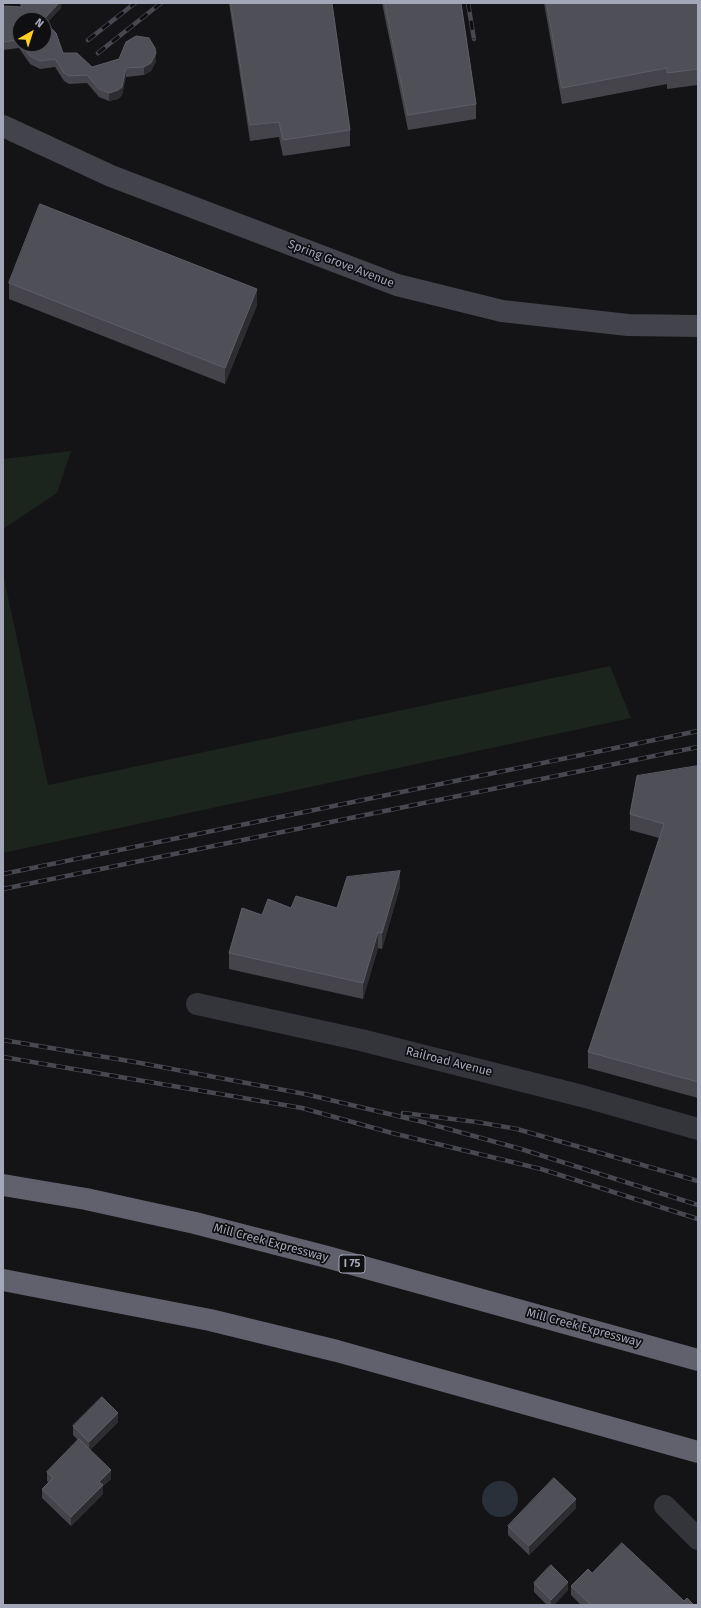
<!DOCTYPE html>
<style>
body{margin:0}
#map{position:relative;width:701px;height:1608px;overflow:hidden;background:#141316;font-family:"Fira Sans",sans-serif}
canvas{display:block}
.frame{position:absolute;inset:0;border:4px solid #a4a7b7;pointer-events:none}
.north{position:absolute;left:12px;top:12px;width:40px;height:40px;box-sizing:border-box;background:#0f0e11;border:1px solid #4b4b53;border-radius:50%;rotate:39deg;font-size:11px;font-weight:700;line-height:16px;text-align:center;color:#a4a7b7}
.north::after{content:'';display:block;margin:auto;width:14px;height:18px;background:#ffd022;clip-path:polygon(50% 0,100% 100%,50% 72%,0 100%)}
</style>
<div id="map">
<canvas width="701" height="1608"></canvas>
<div class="frame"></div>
<div class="north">N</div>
</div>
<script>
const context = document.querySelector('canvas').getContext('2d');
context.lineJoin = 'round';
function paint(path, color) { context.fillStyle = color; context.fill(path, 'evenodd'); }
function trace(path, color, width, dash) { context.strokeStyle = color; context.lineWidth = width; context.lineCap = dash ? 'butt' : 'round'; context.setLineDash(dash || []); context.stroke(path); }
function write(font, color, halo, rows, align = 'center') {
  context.font = font + ' "Fira Sans",sans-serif'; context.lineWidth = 3.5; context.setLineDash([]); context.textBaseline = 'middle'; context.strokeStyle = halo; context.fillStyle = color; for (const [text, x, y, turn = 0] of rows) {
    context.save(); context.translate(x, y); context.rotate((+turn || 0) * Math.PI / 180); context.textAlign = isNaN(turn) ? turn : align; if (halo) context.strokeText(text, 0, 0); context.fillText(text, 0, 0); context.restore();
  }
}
const green = new Path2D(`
 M 71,451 L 57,493 L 3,529 L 3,459 Z
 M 3,573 L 48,785 L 610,666 L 631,718 L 3,853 Z`);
const water = new Path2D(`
 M482 1499a18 18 0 1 1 36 0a18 18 0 1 1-36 0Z`);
const street = new Path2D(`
 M 197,1004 L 361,1040 L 582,1096 L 698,1129
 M 665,1506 L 698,1539`);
const secondary = new Path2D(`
 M 3,126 L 111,176 L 397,285 L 502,311 L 628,325 L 698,326`);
const highway = new Path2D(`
 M 3,1185 L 86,1199 L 195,1223 L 327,1257 L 698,1360
 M 3,1280 L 210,1320 L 337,1351 L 698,1452`);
const rail = new Path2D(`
 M 468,3 L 474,39
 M 88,40 L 135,3
 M 98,53 L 161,3
 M 3,874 L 698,731
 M 3,889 L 698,747
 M 3,1040 L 135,1062 L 305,1094 L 423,1122 L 521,1149 L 698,1205
 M 3,1057 L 302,1108 L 392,1133 L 541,1169 L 698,1219
 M 403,1113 L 477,1122 L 517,1129 L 698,1181`);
const wall = new Path2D(`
 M 21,3 L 62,3 L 60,9 L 46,24 L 63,53 L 92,67 L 156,61 L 151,71 L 144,75 L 126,77 L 122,95 L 118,99 L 109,101 L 99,97 L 87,83 L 69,84 L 64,81 L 55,67 L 40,69 L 30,64 L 19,48 L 3,50 L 3,6 L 21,7 ZM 20,20 L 44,44 L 20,44 Z
 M 229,3 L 332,3 L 350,130 L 350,146 L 283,156 L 279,137 L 250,141 Z
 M 382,3 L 461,3 L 476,104 L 476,119 L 408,130 Z
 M 544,3 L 698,3 L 698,85 L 667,89 L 667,84 L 562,104 Z
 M 9,283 L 257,305 L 225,384 L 9,299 Z
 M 698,766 L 698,1098 L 588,1068 L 588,1052 L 659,838 L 630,830 L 630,814 Z
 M 400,887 L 382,949 L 378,948 L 363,999 L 229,969 L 229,953 L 291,908 L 337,908 Z
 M 118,1422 L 90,1450 L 111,1479 L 103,1486 L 103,1494 L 71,1526 L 42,1498 L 42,1489 L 49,1483 L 47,1481 L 47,1472 L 78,1440 L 73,1435 L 73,1426 Z
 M 576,1508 L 529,1555 L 508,1535 L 508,1526 Z
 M 592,1573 L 684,1601 L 694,1605 L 581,1605 L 571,1595 L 571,1586 Z
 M 534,1583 L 568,1590 L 554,1605 L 547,1605 L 534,1592 Z`);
const shadedWall = new Path2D(`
 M 59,3 L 62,3 L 60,9 L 44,26 L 44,20 L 42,20 Z
 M 156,53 L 156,61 L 151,71 L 144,75 L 144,67 Z
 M 126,68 L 126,77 L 122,95 L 118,99 L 109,101 L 109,93 Z
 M 257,289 L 257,305 L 225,384 L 225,368 Z
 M 400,871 L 400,887 L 382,949 L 382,933 Z
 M 378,932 L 378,948 L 363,999 L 363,983 Z
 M 118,1413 L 118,1422 L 89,1451 L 89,1442 Z
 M 111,1470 L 111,1479 L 103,1486 L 103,1494 L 71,1526 L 71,1517 L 99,1482 Z
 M 576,1499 L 576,1508 L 529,1555 L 529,1546 Z
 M 568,1582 L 568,1590 L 554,1605 L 551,1605 L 551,1600 Z`);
const building = new Path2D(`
 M 21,3 L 59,3 L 43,20 L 20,20 L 20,42 L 19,40 L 3,42 L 3,6 L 21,7 Z
 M 231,3 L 332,3 L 350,130 L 283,140 L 279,122 L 250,125 Z
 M 385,3 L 461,3 L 476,104 L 408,115 Z
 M 547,3 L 698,3 L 698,69 L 667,73 L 667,68 L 562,88 Z
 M 44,21 L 56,33 L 63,53 L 77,53 L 92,67 L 119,59 L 126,42 L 136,36 L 149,38 L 155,48 L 156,53 L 151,63 L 144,67 L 126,68 L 122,87 L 118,90 L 109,93 L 99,89 L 87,75 L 69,76 L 64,73 L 55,59 L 40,61 L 30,56 L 21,44 L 44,44 Z
 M 40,204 L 257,289 L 225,368 L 9,283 Z
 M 698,766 L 698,1082 L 588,1052 L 664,824 L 630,814 L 637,776 Z
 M 400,871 L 382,933 L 378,932 L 363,983 L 229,953 L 242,908 L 262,915 L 268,899 L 291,908 L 296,896 L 337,908 L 347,877 Z
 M 102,1397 L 118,1413 L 89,1442 L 73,1426 Z
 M 79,1439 L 111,1470 L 99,1482 L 103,1485 L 71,1517 L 42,1489 L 53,1478 L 47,1472 Z
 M 554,1478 L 576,1499 L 529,1546 L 508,1526 Z
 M 622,1543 L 684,1601 L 687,1598 L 694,1605 L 591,1605 L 571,1586 L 588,1569 L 592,1573 Z
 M 551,1565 L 568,1582 L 551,1600 L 534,1583 Z`);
const shields = [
 [352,1264,26]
];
const shieldNames = [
 ["I 75",352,1264]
];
const streetNames = [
 ["Spring Grove Avenue",341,264,21],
 ["Railroad Avenue",449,1062,14],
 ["Mill Creek Expressway",271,1243,15],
 ["Mill Creek Expressway",584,1328,15]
];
paint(green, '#1b241d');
paint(water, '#29303a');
trace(street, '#34343b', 22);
trace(secondary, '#42434b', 22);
trace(highway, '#60616c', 22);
trace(rail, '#474850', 4.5);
trace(rail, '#0f0e11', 3, [9]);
paint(wall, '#45444b');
paint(shadedWall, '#2d2c31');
paint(building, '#4f4f57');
trace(building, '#5d5d66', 1);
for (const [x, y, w] of shields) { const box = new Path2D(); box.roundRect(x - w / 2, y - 9, w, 18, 3); context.fillStyle = '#0f0e11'; context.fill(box); trace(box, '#a4a7b7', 1); }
write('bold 11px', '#a4a7b7', null, shieldNames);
write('12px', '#a4a7b7', '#0f0e11', streetNames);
</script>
